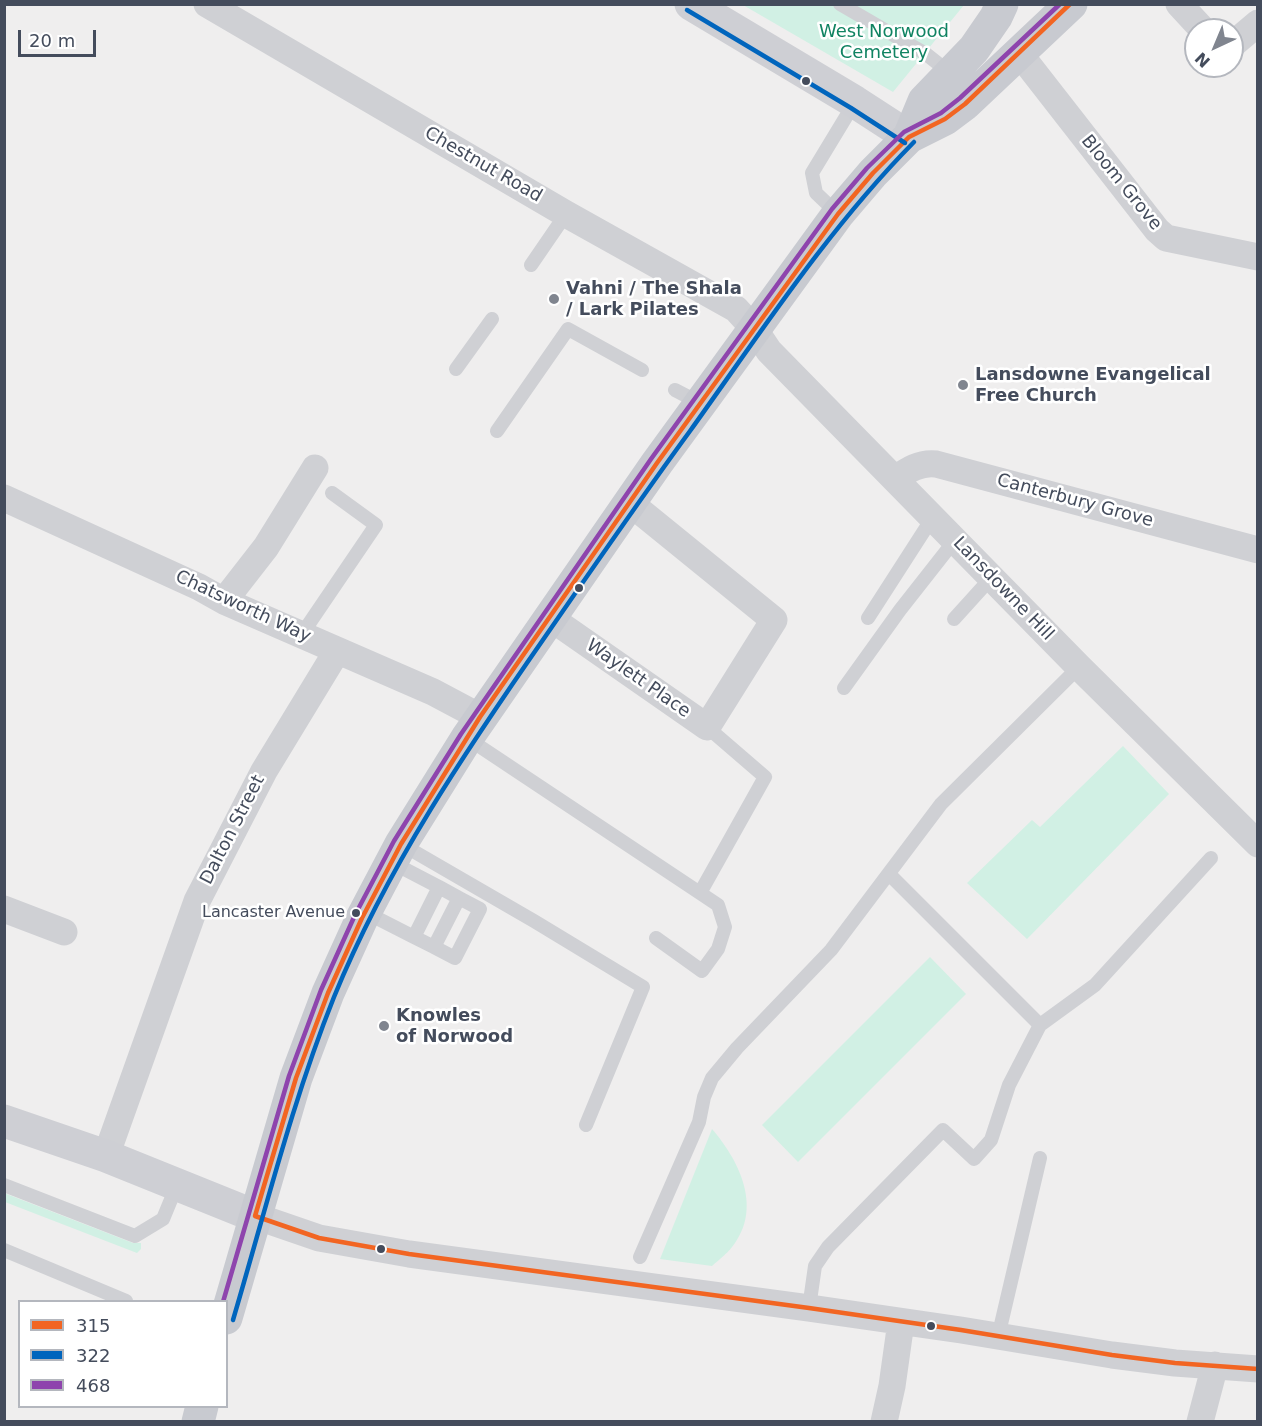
<!DOCTYPE html>
<style>
body{margin:0}
#map{position:relative;width:1262px;height:1426px;overflow:hidden;background:#efeeee;font-family:"DejaVu Sans",sans-serif}
canvas{display:block}
.frame{position:absolute;inset:0;border:6px solid #444c5c;pointer-events:none}
.legend{position:absolute;left:18px;top:1300px;width:210px;height:108px;box-sizing:border-box;background:#fff;border:2px solid #b4b7be;margin:0;padding:8px 10px;list-style:none;font-size:18px;color:#444c5c}
.legend li{display:flex;align-items:center;gap:12px;height:30px}
.legend b{width:30px;border:2px solid #b4b7be}
.north{position:absolute;left:1184px;top:18px;width:60px;height:60px;box-sizing:border-box;background:#fff;border:2px solid #b4b7be;border-radius:50%;rotate:224deg;font-size:16px;font-weight:700;line-height:24px;text-align:center;color:#444c5c}
.north::after{content:'';display:block;margin:auto;width:21px;height:27px;background:#80858f;clip-path:polygon(50% 0,100% 100%,50% 72%,0 100%)}
.scale{position:absolute;left:18px;top:30px;width:78px;height:27px;box-sizing:border-box;border:3px solid #444c5c;border-top:0;padding-left:8px;font-size:18px;line-height:21px;white-space:nowrap;color:#444c5c;-webkit-text-stroke:4px #fff;paint-order:stroke}
</style>
<div id="map">
<canvas width="1262" height="1426"></canvas>
<div class="frame"></div>
<ul class="legend">
<li><b style="height:8px;background:#f26522"></b>315</li>
<li><b style="height:8px;background:#0065bd"></b>322</li>
<li><b style="height:8px;background:#8e44ad"></b>468</li>
</ul>
<div class="north">N</div>
<div class="scale">20 m</div>
</div>
<script>
const context = document.querySelector('canvas').getContext('2d');
context.lineJoin = 'round';
function paint(path, color) { context.fillStyle = color; context.fill(path, 'evenodd'); }
function trace(path, color, width, dash) { context.strokeStyle = color; context.lineWidth = width; context.lineCap = dash ? 'butt' : 'round'; context.setLineDash(dash || []); context.stroke(path); }
function write(font, color, halo, rows, align = 'center') {
  context.font = font + ' "DejaVu Sans",sans-serif'; context.lineWidth = 5; context.setLineDash([]); context.textBaseline = 'middle'; context.strokeStyle = halo; context.fillStyle = color; for (const [text, x, y, turn = 0] of rows) {
    context.save(); context.translate(x, y); context.rotate((+turn || 0) * Math.PI / 180); context.textAlign = isNaN(turn) ? turn : align; if (halo) context.strokeText(text, 0, 0); context.fillText(text, 0, 0); context.restore();
  }
}
const green = new Path2D(`
 M 743,5 L 964,5 L 893,92 Z
 M 1123,746 L 1169,794 L 1027,939 L 967,883 L 1032,820 L 1040,827 Z
 M 930,957 L 966,994 L 798,1162 L 762,1125 Z
 M 712,1129 C 738,1159 762,1205 735,1243 C 729,1252 720,1259 712,1266 L 660,1259 Z
 M 4,1193 L 133,1243 L 141,1243 L 141,1249 L 137,1253 L 5,1202 Z`);
const lane = new Path2D(`
 M 840,4 L 926,54 L 950,73
 M 838,214 L 816,193 L 812,173 L 855,102
 M 531,265 L 566,214
 M 456,369 L 492,319
 M 675,390 L 700,403
 M 497,431 L 568,329 L 642,370
 M 868,618 L 933,517
 M 954,619 L 992,577
 M 302,634 L 376,525 L 332,493
 M 844,688 L 900,610 L 955,540
 M 467,738 L 700,893 L 765,777 L 707,727
 M 401,844 L 534,921 L 643,987 L 586,1125
 M 889,874 L 1040,1025
 M 365,912 L 414,937 L 439,887 L 391,862
 M 414,937 L 434,947 L 459,898 L 439,887
 M 656,938 L 702,971 L 718,949 L 725,927 L 718,905 L 700,893
 M 434,947 L 455,958 L 480,909 L 459,898
 M 4,1185 L 135,1236 L 163,1219 L 177,1185
 M 4,1250 L 126,1301
 M 640,1257 L 699,1122 L 704,1097 L 712,1078 L 737,1048 L 831,950 L 941,804 L 1079,667
 M 809,1308 L 815,1266 L 828,1247 L 943,1130 L 974,1159 L 991,1140 L 1009,1085 L 1040,1025 L 1095,985 L 1211,858
 M 998,1337 L 1040,1158`);
const street = new Path2D(`
 M 207,4 L 566,214 L 736,309 L 755,330 L 769,351 L 1079,667 L 1258,844
 M 1179,4 L 1203,30
 M 1232,45 L 1258,23
 M 1019,53 L 1157,230 L 1166,238 L 1258,257
 M 895,479 C 908,470 920,462 936,464 L 1258,550
 M 4,498 L 199,587 L 224,601 L 433,692 L 480,717
 M 224,601 L 266,547 L 315,468
 M 549,617 L 707,727 L 774,620 L 630,503
 M 4,909 L 64,932
 M 106,1156 L 197,901 L 264,771 L 337,651
 M 255,1216 L 319,1238 L 409,1254 L 809,1308 L 961,1330 L 1112,1355 L 1175,1363 L 1258,1369
 M 884,1422 L 892,1386 L 901,1322
 M 1200,1422 L 1215,1365`);
const secondary = new Path2D(`
 M 691,4 L 855,102 L 909,137
 M 4,1121 L 106,1156 L 255,1216`);
const primary = new Path2D(`
 M 909,137 L 924,101 L 974,49 L 996,17 L 1002,4
 M 226,1318 L 296,1078 L 328,993 L 362,918 L 401,844 L 467,738 L 657,463 L 838,214 L 873,173 L 909,137 L 945,119 L 965,104 L 1071,4
 M 198,1422 L 202,1406`);
const bus1 = new Path2D(`
 M 255,1216 L 296,1078 L 328,993 L 362,918 L 401,844 L 480,717 L 657,463 L 838,214 L 873,173 L 909,137 L 945,119 L 965,104 L 1070,4
 M 255,1216 L 319,1238 L 409,1254 L 809,1308 L 961,1330 L 1112,1355 L 1175,1363 L 1258,1369`);
const bus2 = new Path2D(`
 M 687,10 L 851,108 L 905,143
 M 233,1320 C 265,1212 292,1102 334,997 C 387,867 467,749 547,634 C 594,566 641,498 690,431 C 761,332 828,229 914,142`);
const bus3 = new Path2D(`
 M 223,1302 L 289,1076 L 321,990 L 355,915 L 394,841 L 461,734 L 651,459 L 832,209 L 867,168 L 904,132 L 941,113 L 960,98 L 1060,4`);
const markers = [
 [806,81,5,"#444c5c"],
 [554,299,6,"#80858f"],
 [963,385,6,"#80858f"],
 [579,588,5,"#444c5c"],
 [356,913,5,"#444c5c"],
 [384,1026,6,"#80858f"],
 [381,1249,5,"#444c5c"],
 [931,1326,5,"#444c5c"]
];
const busNames = [
 ["Lancaster Avenue",345,913]
];
const parkNames = [
 ["West Norwood",884,32],
 ["Cemetery",884,53]
];
const streetNames = [
 ["Chestnut Road",483,165,30],
 ["Bloom Grove",1121,183,51],
 ["Canterbury Grove",1075,501,15],
 ["Lansdowne Hill",1003,589,46],
 ["Chatsworth Way",243,607,25],
 ["Waylett Place",638,679,35],
 ["Dalton Street",233,830,-63]
];
const poiNames = [
 ["Vahni / The Shala",566,289],
 ["/ Lark Pilates",566,310],
 ["Lansdowne Evangelical",975,375],
 ["Free Church",975,396],
 ["Knowles",396,1016],
 ["of Norwood",396,1037]
];
paint(green, '#d1f0e4');
trace(lane, '#cfd0d4', 14);
trace(street, '#cfd0d4', 27);
trace(secondary, '#cecfd4', 33);
trace(primary, '#c8cad0', 33);
trace(bus1, '#f26522', 4.5);
trace(bus2, '#0065bd', 4.5);
trace(bus3, '#8e44ad', 4.5);
for (const [x, y, r, color] of markers) { const dot = new Path2D(); dot.arc(x, y, r, 0, 2 * Math.PI); context.fillStyle = color; context.fill(dot); trace(dot, '#fff', 2); }
write('16px', '#444c5c', '#fff', busNames, 'right');
write('18px', '#108362', '#fff', parkNames);
write('18px', '#444c5c', '#fff', streetNames);
write('bold 18px', '#444c5c', '#fff', poiNames, 'left');
</script>
